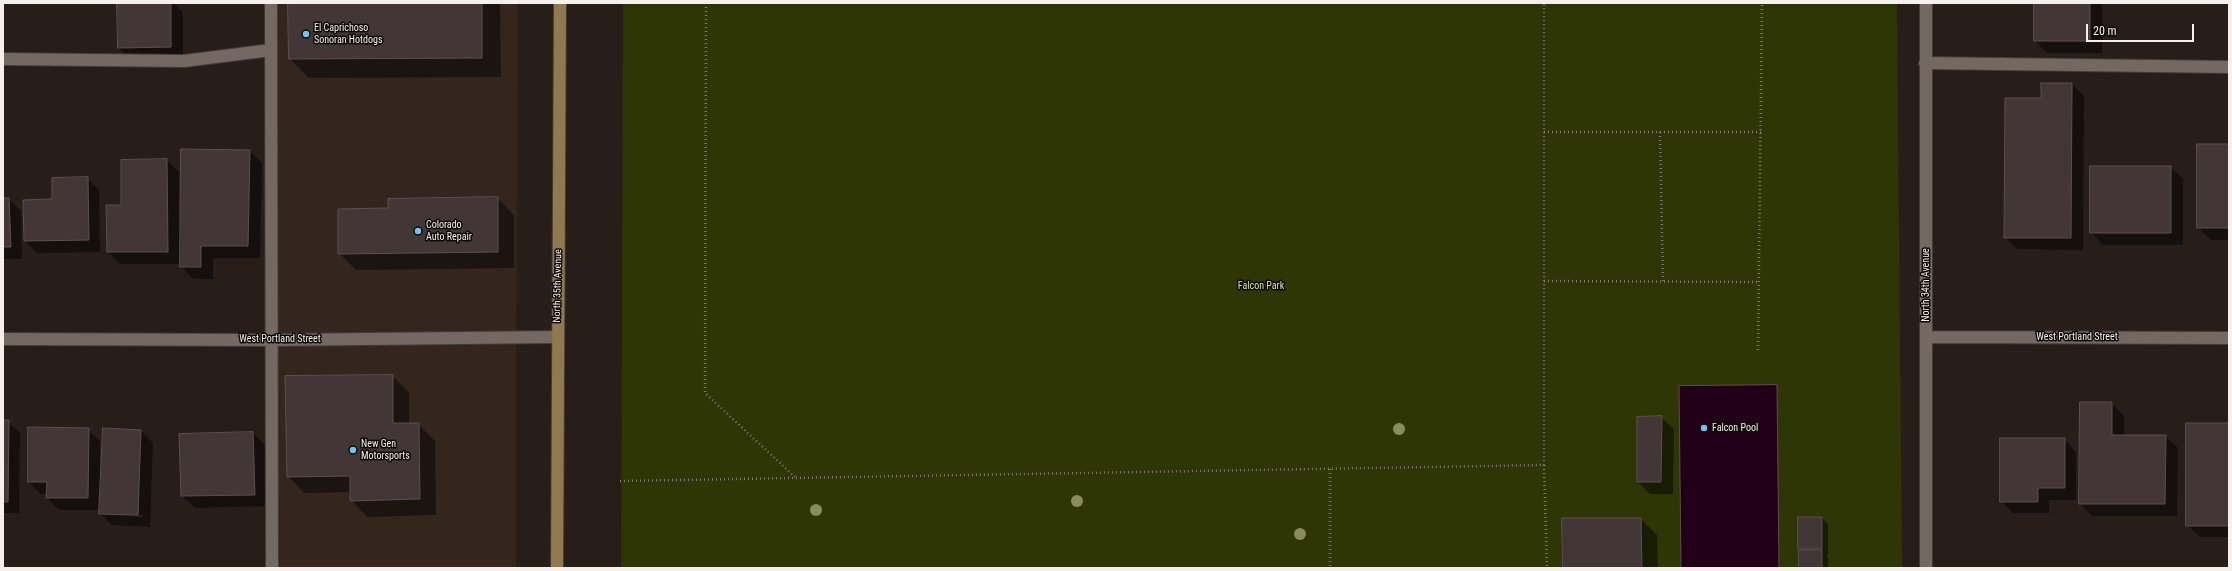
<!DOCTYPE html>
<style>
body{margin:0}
#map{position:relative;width:2232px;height:571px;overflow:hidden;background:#281e19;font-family:"Roboto Condensed",sans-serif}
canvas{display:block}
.frame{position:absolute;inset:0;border:4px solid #f6f0ec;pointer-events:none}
.scale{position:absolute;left:2086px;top:24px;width:108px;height:18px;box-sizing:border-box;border:2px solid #f6f0ec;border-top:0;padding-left:5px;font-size:12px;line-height:14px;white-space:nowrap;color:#f6f0ec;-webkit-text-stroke:3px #0d0907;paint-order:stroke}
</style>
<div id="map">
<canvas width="2232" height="571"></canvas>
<div class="frame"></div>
<div class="scale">20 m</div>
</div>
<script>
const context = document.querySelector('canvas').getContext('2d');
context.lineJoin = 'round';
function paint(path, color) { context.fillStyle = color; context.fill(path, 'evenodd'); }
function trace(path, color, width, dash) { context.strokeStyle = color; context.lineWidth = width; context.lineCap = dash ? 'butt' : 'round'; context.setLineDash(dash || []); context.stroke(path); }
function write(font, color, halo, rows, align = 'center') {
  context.font = font + ' "Roboto Condensed",sans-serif'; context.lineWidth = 3; context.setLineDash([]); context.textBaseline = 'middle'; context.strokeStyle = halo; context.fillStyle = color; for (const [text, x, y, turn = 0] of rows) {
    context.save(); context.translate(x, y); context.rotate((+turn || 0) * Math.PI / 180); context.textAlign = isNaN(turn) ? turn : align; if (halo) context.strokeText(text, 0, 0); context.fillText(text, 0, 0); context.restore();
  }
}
const built = new Path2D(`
 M 272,3 L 517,3 L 516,568 L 273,568 Z`);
const green = new Path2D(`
 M 623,3 L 1897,3 L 1902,568 L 621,568 Z`);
const water = new Path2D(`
 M 1777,385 L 1779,568 L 1681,568 L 1679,386 Z`);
const shadow = new Path2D(`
 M 118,3 L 173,3 L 183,12 L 183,59 L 131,60 L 119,48 Z
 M 289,3 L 500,3 L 501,77 L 309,78 L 290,59 Z
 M 2035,3 L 2102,3 L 2102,53 L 2047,53 L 2035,41 Z
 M 2072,84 L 2084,96 L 2083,250 L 2017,249 L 2005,237 L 2042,99 Z
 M 2229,145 L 2229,240 L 2211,240 L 2198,228 Z
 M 250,151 L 262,163 L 260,258 L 213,258 L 213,279 L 193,279 L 181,266 L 181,264 L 120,264 L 108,251 L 122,206 L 167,160 L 179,172 L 180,217 L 181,217 Z
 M 2170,167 L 2183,179 L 2183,245 L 2103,245 L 2091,232 Z
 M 87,178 L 99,190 L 100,252 L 37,253 L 25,241 L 53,200 Z
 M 497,198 L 514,215 L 514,268 L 356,270 L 339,253 L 389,209 Z
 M 3,199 L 9,199 L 21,211 L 22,259 L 3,259 Z
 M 392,376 L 409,392 L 409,424 L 418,424 L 435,441 L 436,515 L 367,517 L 351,500 L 351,492 L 304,493 L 288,476 Z
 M 2112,403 L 2124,416 L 2124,436 L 2165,436 L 2178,448 L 2177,516 L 2092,516 L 2080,504 Z
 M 1661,417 L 1674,429 L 1673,494 L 1650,494 L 1638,482 Z
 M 3,421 L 8,421 L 20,433 L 19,513 L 3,513 Z
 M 2229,424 L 2229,537 L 2200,537 L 2187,525 Z
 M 88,429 L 100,441 L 100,467 L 141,431 L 153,443 L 150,527 L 112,525 L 100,513 L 100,510 L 59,510 L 47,498 L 47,494 L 41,494 L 29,482 ZM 111,513 L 143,515 L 143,517 L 111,515 Z
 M 253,433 L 265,445 L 266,506 L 195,508 L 182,496 Z
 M 2064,439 L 2076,452 L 2076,500 L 2049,500 L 2049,513 L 2013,513 L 2001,501 Z
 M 1822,518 L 1828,524 L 1828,555 L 1826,555 L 1828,557 L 1828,568 L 1800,568 L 1801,551 L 1799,549 Z
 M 1641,519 L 1657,535 L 1658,568 L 1564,568 Z`);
const building = new Path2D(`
 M 117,3 L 171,3 L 171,47 L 118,48 Z
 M 288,3 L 482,3 L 482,58 L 289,59 Z
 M 2034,3 L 2090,3 L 2090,41 L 2034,41 Z
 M 2041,83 L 2072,83 L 2071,238 L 2004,238 L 2005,98 L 2041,98 Z
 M 2197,144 L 2229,144 L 2229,228 L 2197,228 Z
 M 181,149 L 250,150 L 248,246 L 201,246 L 201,267 L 180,267 Z
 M 167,159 L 168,252 L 107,252 L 106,205 L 121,205 L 121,160 Z
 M 2090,166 L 2171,166 L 2171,233 L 2090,233 Z
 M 88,177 L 89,240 L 24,241 L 23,200 L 52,199 L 52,178 Z
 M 498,197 L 498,252 L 338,254 L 338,209 L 388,208 L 388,199 Z
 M 3,198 L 9,198 L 11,247 L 3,247 Z
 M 393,375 L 393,423 L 419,423 L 420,499 L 350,501 L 350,476 L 287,477 L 285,376 Z
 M 2080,402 L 2112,402 L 2112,435 L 2166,435 L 2165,504 L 2079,504 Z
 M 1662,416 L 1661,482 L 1637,482 L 1637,417 Z
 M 3,420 L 9,420 L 8,502 L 3,502 Z
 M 2186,423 L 2229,423 L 2229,526 L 2186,526 Z
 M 28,427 L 89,428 L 88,498 L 46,498 L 47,482 L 28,482 Z
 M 103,428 L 141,430 L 138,515 L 99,514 Z
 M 253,432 L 255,495 L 181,496 L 179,434 Z
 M 2000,438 L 2065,438 L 2065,488 L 2038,488 L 2038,502 L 2000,502 Z
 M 1798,517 L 1822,517 L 1822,549 L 1798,549 Z
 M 1562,518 L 1641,518 L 1642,568 L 1563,568 Z
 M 1799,550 L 1822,550 L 1822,568 L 1799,568 Z`);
const path = new Path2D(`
 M 706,3 L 705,393 L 796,478
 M 1544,132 L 1761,132
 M 1660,132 L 1663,282
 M 1544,281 L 1760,282
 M 1758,350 L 1762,3
 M 1544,465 L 1547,568
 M 1330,469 L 1330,568
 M 620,481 L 1544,465 L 1544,3`);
const service = new Path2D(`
 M 271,3 L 272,568
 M 3,59 L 184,61 L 271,50
 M 1925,63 L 2229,67`);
const minor = new Path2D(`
 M 1926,337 L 2229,338
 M 3,339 L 271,340 L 557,337
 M 1926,568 L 1926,3`);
const secondary = new Path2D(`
 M 557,568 L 560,3`);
const trees = [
 [1399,429],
 [1077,501],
 [816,510],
 [1300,534]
];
const markers = [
 [306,34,4,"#73c1f5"],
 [418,231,4,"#73c1f5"],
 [1704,428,4,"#73c1f5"],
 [353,450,4,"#73c1f5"]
];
const poiNames = [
 ["El Caprichoso",314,28],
 ["Sonoran Hotdogs",314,40],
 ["Colorado",426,225],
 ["Auto Repair",426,237],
 ["Falcon Pool",1712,428],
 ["New Gen",361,444],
 ["Motorsports",361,456]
];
const streetNames = [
 ["North 34th Avenue",1926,285,-90],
 ["North 35th Avenue",558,286,-89],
 ["West Portland Street",2077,337],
 ["West Portland Street",280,339]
];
const parkNames = [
 ["Falcon Park",1261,286]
];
paint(built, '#35261d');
paint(green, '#2e3606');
paint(water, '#210017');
trace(water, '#614857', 1);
paint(shadow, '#0007');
paint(building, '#423636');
trace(building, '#5c4f4f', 1);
trace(service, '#433b38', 14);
trace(minor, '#433b38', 14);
trace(secondary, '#433b38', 14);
trace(path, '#7f7772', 2.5, [1, 3]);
trace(service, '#746962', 12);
trace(minor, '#746962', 12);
trace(secondary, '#8f794f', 12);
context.fillStyle = '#878d5d';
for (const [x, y] of trees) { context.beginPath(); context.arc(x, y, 6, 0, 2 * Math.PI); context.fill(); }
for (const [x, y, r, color] of markers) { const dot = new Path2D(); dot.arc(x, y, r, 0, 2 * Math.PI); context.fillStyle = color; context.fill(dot); trace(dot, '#0d0907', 1.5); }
write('10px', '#f6f0ec', '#0d0907', poiNames, 'left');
write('10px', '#f6f0ec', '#0d0907', streetNames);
write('10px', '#d5e795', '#0d0907', parkNames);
</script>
